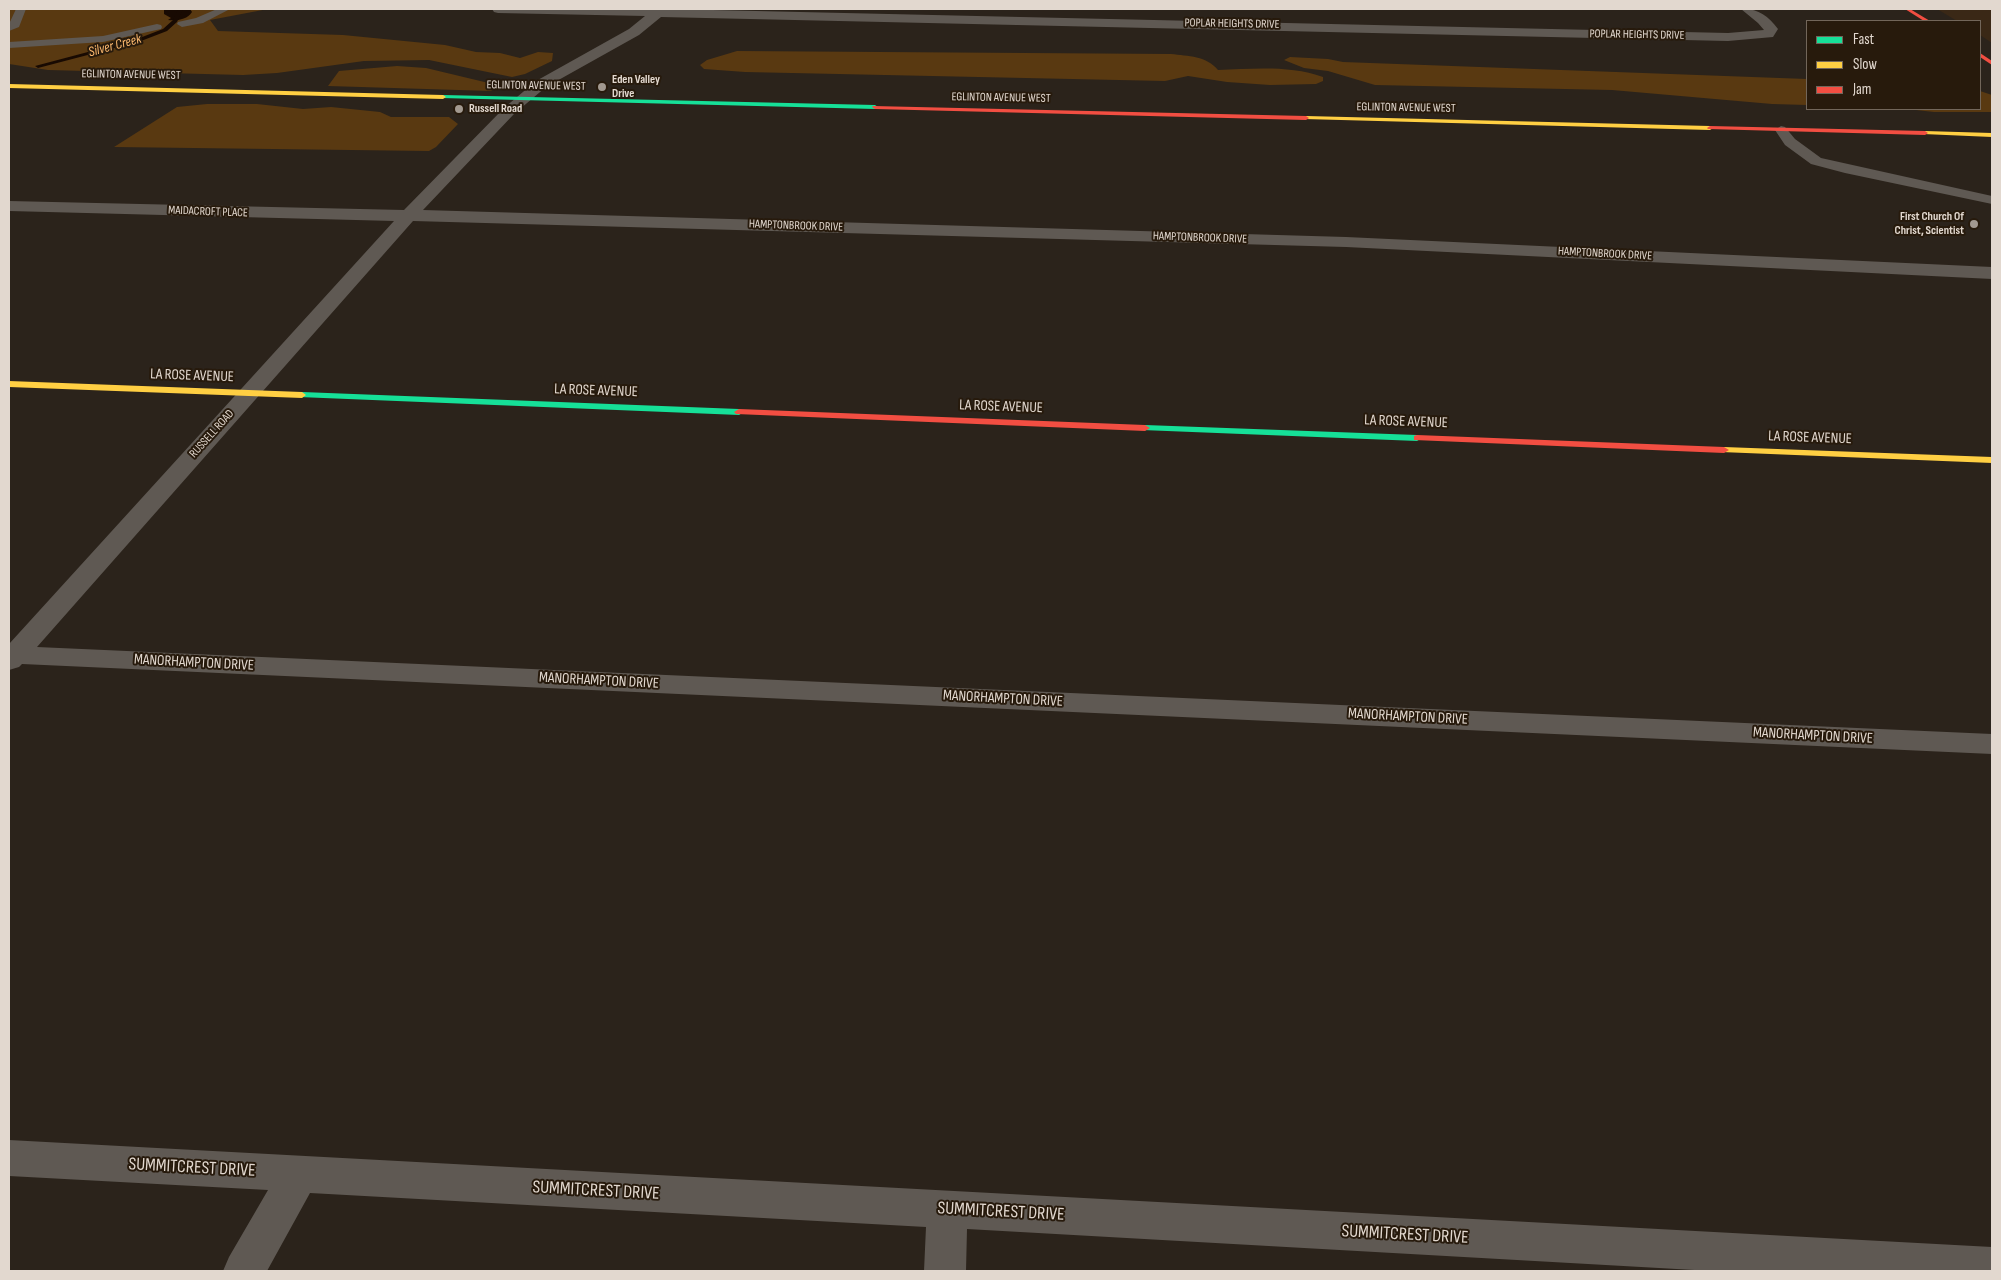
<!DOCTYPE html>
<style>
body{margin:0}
#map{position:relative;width:2001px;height:1280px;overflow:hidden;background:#2b231b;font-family:"Sofia Sans Condensed",sans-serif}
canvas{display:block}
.frame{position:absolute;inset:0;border:10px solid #e2d8cf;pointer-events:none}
.legend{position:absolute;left:1806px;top:20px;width:175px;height:90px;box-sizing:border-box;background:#271a0c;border:1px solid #72665a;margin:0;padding:6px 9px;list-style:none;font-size:15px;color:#e2d8cf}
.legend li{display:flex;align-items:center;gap:10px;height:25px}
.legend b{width:25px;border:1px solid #72665a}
</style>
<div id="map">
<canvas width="2001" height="1280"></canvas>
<div class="frame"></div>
<ul class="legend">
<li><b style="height:6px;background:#16e098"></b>Fast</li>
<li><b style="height:6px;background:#ffcf43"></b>Slow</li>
<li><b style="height:6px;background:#f24e42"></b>Jam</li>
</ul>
</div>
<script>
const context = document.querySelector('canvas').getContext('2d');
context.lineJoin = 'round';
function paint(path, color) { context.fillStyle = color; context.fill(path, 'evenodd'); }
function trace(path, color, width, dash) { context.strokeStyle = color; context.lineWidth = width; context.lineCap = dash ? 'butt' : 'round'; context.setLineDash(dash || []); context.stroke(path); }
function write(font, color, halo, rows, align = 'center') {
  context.font = font + ' "Sofia Sans Condensed",sans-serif'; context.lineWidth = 4; context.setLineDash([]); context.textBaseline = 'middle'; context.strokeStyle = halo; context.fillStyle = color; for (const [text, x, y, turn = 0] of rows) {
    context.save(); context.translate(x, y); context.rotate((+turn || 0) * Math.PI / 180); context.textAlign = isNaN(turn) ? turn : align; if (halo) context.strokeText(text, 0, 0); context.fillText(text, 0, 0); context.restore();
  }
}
const built = new Path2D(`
 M 1937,9 L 1992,9 L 1992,43 L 1980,35 L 1980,21 L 1957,21 Z`);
const green = new Path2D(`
 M 9,9 L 268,9 L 210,20 L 218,31 L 343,35 L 445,45 L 476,52 L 500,53 L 520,58 L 538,52 L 553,53 L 552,61 L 525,74 L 512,77 L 429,60 L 364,61 L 277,73 L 243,75 L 48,70 L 9,64 Z
 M 737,51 L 1171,54 C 1188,56 1207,56 1218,70 C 1252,69 1290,65 1323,77 L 1323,81 L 1316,84 L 1270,85 L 1227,82 L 1188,76 L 1165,81 L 745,72 L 704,69 L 700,65 L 707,60 Z
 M 1290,57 L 1328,59 L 1343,62 L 1807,79 L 1807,105 L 1772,104 L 1612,90 L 1375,85 L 1328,71 L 1304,68 L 1284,60 Z
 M 397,66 L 426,68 L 497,85 L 491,91 L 328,86 L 339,71 Z
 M 1980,91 L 1992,95 L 1992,112 L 1934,112 L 1907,109 L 1980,109 Z
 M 207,104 L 257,104 L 303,109 L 331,107 L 380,112 L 391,117 L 449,117 L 458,124 L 436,147 L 429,151 L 114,147 L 177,107 Z`);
const water = new Path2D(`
 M 164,9 L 190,9 L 192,12 C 187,20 176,21 168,20 L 171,18 L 164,14 Z`);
const stream = new Path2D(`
 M 178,9 L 183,9 L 177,22 L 167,31 L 141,41 L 38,68 L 35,66 L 137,39 L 163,29 L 173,20 Z`);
const lane = new Path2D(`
 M 16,9 L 26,9 L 19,27 L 9,31 L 9,24 Z
 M 217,9 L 230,9 L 203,23 L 182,27 L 177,24 L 178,22 L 196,18 Z
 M 157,24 L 161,25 L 162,27 L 161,29 L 103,42 L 9,48 L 9,42 L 103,36 Z
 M 1781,126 L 1785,127 L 1795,139 L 1821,158 L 1992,196 L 1992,204 L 1845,173 L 1811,164 L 1785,145 L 1775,130 Z`);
const street = new Path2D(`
 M 492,9 L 668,9 L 1728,33 L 1764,30 L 1758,23 L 1741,9 C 1757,8 1768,15 1778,29 L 1773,37 L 1728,41 L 661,17 L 639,35 L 546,87 L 514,114 L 423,210 L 1346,237 L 1992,267 L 1992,279 L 1346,247 L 413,221 L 37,647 L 1992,734 L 1992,754 L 22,664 L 19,667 L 9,670 L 9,644 L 394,221 L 9,211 L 9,201 L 404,210 L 504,108 L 536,81 L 629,29 L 645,16 L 498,13 L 494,12 Z
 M 9,1140 L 1992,1247 L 1992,1271 L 1712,1271 L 967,1229 L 966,1271 L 924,1271 L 926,1227 L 310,1193 L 267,1271 L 223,1271 L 229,1257 L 268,1190 L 9,1176 Z`);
const fast = new Path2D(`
 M 443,95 L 875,105 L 878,107 L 875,109 L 441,98 L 440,97 Z
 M 302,392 L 739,409 L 744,412 L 739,415 L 299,397 L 298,395 Z
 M 1145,425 L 1417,435 L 1422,438 L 1417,441 L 1142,430 L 1142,426 Z`);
const slow = new Path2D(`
 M 9,84 L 443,95 L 446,97 L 443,99 L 9,88 Z
 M 1306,116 L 1710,126 L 1713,128 L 1710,130 L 1304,119 L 1303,118 Z
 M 1925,131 L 1992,133 L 1992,137 L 1923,134 L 1922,133 Z
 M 9,381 L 302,392 L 306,395 L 302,398 L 9,387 Z
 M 1724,447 L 1992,457 L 1992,463 L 1721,452 L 1721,448 Z`);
const jam = new Path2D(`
 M 1905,9 L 1910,9 L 1930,21 L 1924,21 Z
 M 1980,53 L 1992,61 L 1992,65 L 1980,57 Z
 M 873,106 L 1306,116 L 1309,118 L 1306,120 L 875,109 L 872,107 Z
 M 1710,126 L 1925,131 L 1928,133 L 1925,135 L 1708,129 L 1707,128 Z
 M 739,409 L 1145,425 L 1150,428 L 1145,431 L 736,414 L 734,412 Z
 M 1417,435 L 1724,447 L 1729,450 L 1724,453 L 1414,440 L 1414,436 Z`);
const markers = [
 [602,87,5,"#a29990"],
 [459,109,5,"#a29990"],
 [1974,224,5,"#a29990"]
];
const farStreetnames = [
 ["POPLAR HEIGHTS DRIVE",1232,24,1],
 ["POPLAR HEIGHTS DRIVE",1637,35,1],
 ["EGLINTON AVENUE WEST",131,75,1],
 ["EGLINTON AVENUE WEST",536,86,1],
 ["EGLINTON AVENUE WEST",1001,98,1],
 ["EGLINTON AVENUE WEST",1406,108,1],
 ["MAIDACROFT PLACE",208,212,2],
 ["HAMPTONBROOK DRIVE",796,226,2],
 ["HAMPTONBROOK DRIVE",1200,238,2],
 ["HAMPTONBROOK DRIVE",1605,254,3],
 ["RUSSELL ROAD",212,434,-48]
];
const farPoinames = [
 ["Eden Valley",612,80],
 ["Drive",612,94],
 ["Russell Road",469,109],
 ["First Church Of",1964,217,"right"],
 ["Christ, Scientist",1964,231,"right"]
];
const farWaternames = [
 ["Silver Creek",115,46,-15]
];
const streetNames = [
 ["LA ROSE AVENUE",192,376,2],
 ["LA ROSE AVENUE",596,391,2],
 ["LA ROSE AVENUE",1001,407,2],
 ["LA ROSE AVENUE",1406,422,2],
 ["LA ROSE AVENUE",1810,438,2],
 ["MANORHAMPTON DRIVE",194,663,3],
 ["MANORHAMPTON DRIVE",599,681,3],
 ["MANORHAMPTON DRIVE",1003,699,3],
 ["MANORHAMPTON DRIVE",1408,717,3],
 ["MANORHAMPTON DRIVE",1813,736,3]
];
const nearStreetnames = [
 ["SUMMITCREST DRIVE",192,1168,3],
 ["SUMMITCREST DRIVE",596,1191,3],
 ["SUMMITCREST DRIVE",1001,1212,3],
 ["SUMMITCREST DRIVE",1405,1235,3]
];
paint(built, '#3a2816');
paint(green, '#593911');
paint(water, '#180a02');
paint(stream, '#180a02');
paint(lane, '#5f5953');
paint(street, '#5f5953');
paint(fast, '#16e098');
paint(slow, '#ffcf43');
paint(jam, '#f24e42');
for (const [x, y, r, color] of markers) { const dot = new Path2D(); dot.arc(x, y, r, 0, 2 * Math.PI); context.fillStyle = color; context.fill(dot); trace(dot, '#271a0c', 2); }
write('12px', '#e2d8cf', '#271a0c', farStreetnames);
write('bold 12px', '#e2d8cf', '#271a0c', farPoinames, 'left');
write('italic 14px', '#feba6f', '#271a0c', farWaternames);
write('15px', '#e2d8cf', '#271a0c', streetNames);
write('18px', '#e2d8cf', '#271a0c', nearStreetnames);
</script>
